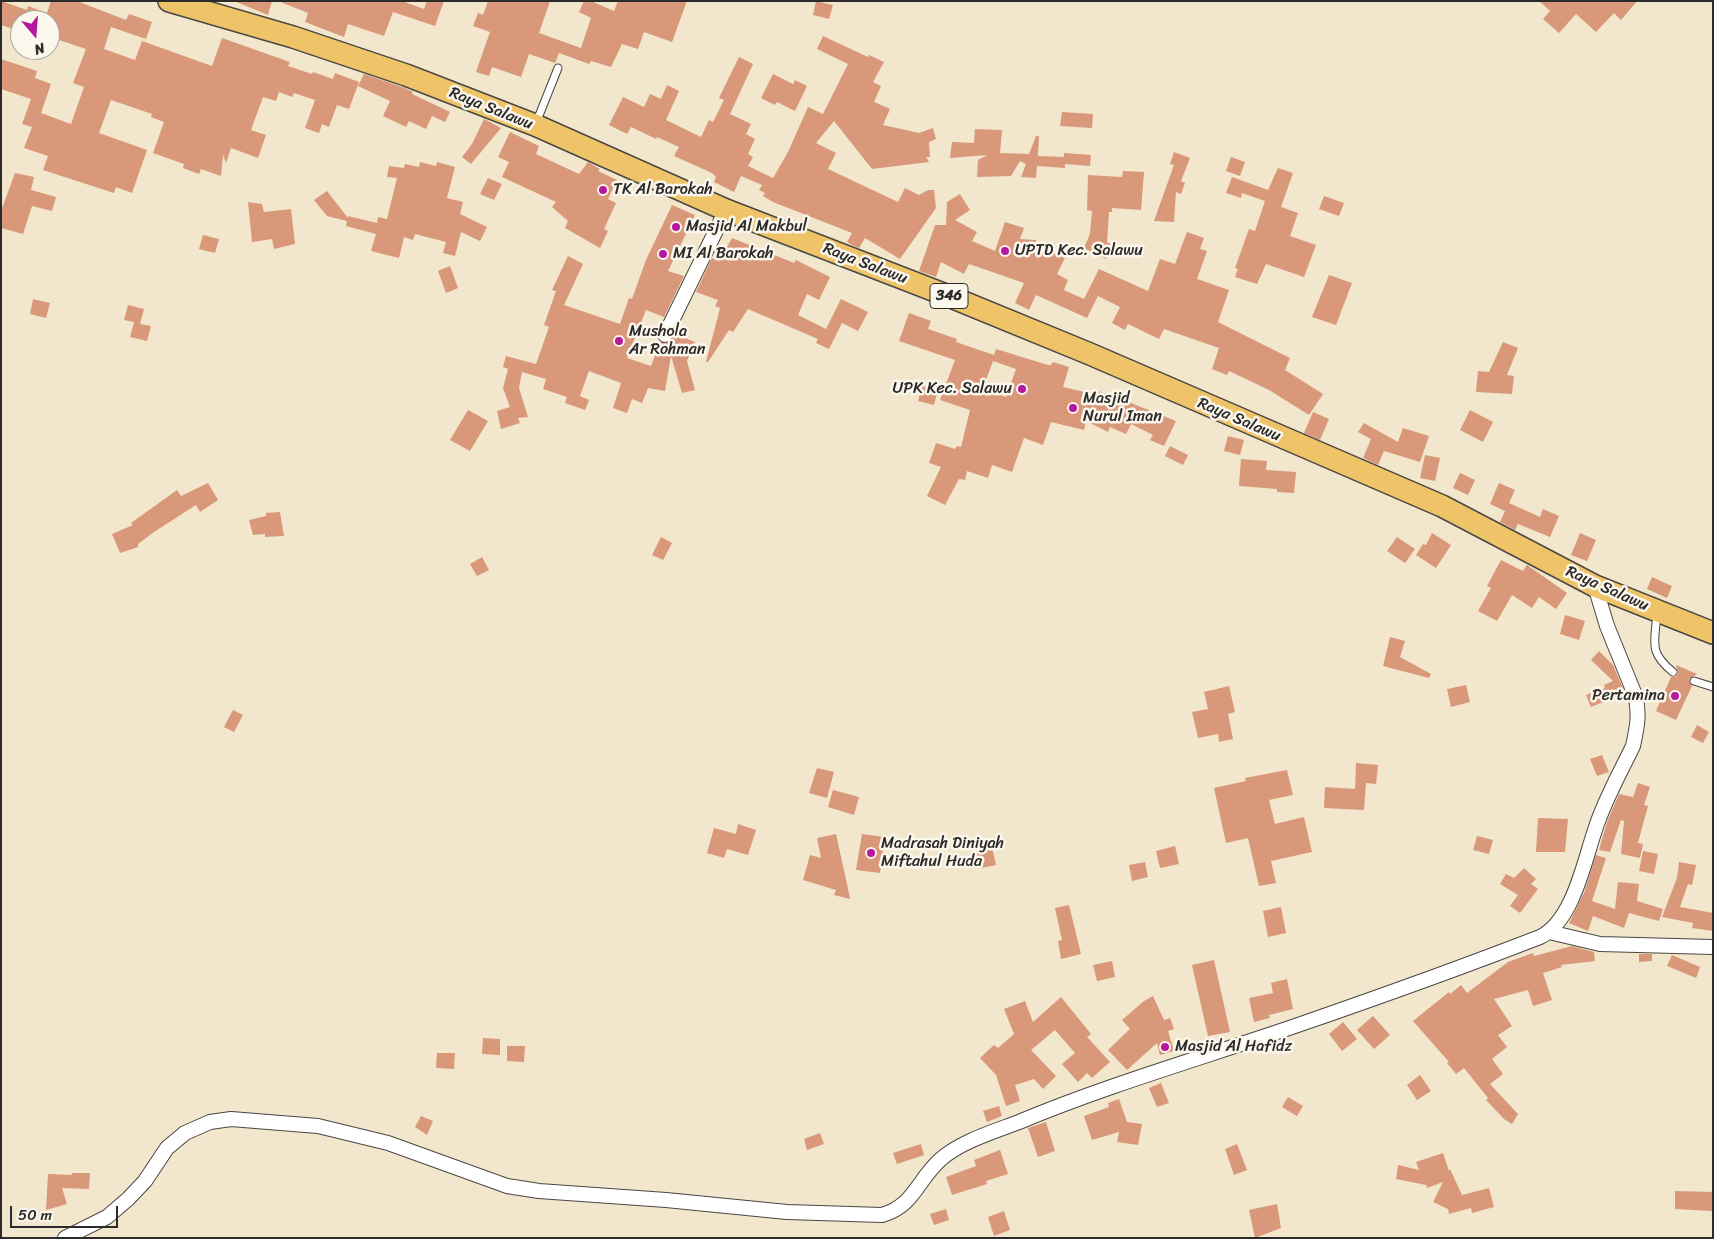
<!DOCTYPE html>
<style>
body{margin:0}
#map{position:relative;width:1714px;height:1239px;overflow:hidden;background:#f2e6cc;font-family:Sriracha,sans-serif}
canvas{display:block}
.frame{position:absolute;inset:0;border:2px solid #2b2b2b;pointer-events:none}
.north{position:absolute;left:10px;top:10px;width:50px;height:50px;box-sizing:border-box;background:#fbf7ec;border:1px solid #a8a59f;border-radius:50%;rotate:162deg;font-size:14px;font-weight:700;line-height:20px;text-align:center;color:#2b2b2b}
.north::after{content:'';display:block;margin:auto;width:18px;height:22px;background:#b5179e;clip-path:polygon(50% 0,100% 100%,50% 72%,0 100%)}
.scale{position:absolute;left:10px;top:1206px;width:108px;height:22px;box-sizing:border-box;border:2px solid #2b2b2b;border-top:0;padding-left:6px;font-size:15px;line-height:18px;white-space:nowrap;color:#2b2b2b;-webkit-text-stroke:4px #fbf7ec;paint-order:stroke}
</style>
<div id="map">
<canvas width="1714" height="1239"></canvas>
<div class="frame"></div>
<div class="north">N</div>
<div class="scale">50 m</div>
</div>
<script>
const context = document.querySelector('canvas').getContext('2d');
context.lineJoin = 'round';
function paint(path, color) { context.fillStyle = color; context.fill(path, 'evenodd'); }
function trace(path, color, width, dash) { context.strokeStyle = color; context.lineWidth = width; context.lineCap = dash ? 'butt' : 'round'; context.setLineDash(dash || []); context.stroke(path); }
function write(font, color, halo, rows, align = 'center') {
  context.font = font + ' Sriracha,sans-serif'; context.lineWidth = 5; context.setLineDash([]); context.textBaseline = 'middle'; context.strokeStyle = halo; context.fillStyle = color; for (const [text, x, y, turn = 0] of rows) {
    context.save(); context.translate(x, y); context.rotate((+turn || 0) * Math.PI / 180); context.textAlign = isNaN(turn) ? turn : align; if (halo) context.strokeText(text, 0, 0); context.fillText(text, 0, 0); context.restore();
  }
}
const building = new Path2D(`
 M 1,1 L 27,10 L 28,6 L 47,13 L 51,1 L 77,1 L 126,20 L 129,14 L 152,22 L 146,39 L 111,27 L 104,49 L 135,60 L 142,41 L 212,66 L 222,38 L 290,62 L 288,66 L 312,74 L 313,72 L 333,79 L 335,73 L 359,82 L 349,109 L 337,105 L 329,127 L 322,124 L 319,133 L 305,128 L 315,100 L 294,93 L 292,97 L 279,92 L 276,101 L 263,97 L 251,130 L 266,135 L 258,158 L 231,148 L 226,163 L 223,155 L 221,176 L 201,169 L 199,174 L 183,168 L 184,164 L 153,153 L 164,122 L 151,117 L 152,114 L 111,100 L 99,133 L 147,150 L 132,193 L 116,187 L 114,193 L 43,170 L 48,156 L 24,148 L 32,127 L 22,124 L 31,99 L 1,89 L 1,59 L 37,71 L 35,78 L 51,84 L 41,113 L 71,124 L 84,87 L 73,83 L 86,49 L 50,37 L 50,20 L 20,20 L 17,30 L 1,25 Z
 M 234,1 L 272,1 L 268,15 Z
 M 278,1 L 402,1 L 424,9 L 427,1 L 444,1 L 435,26 L 393,12 L 384,36 L 348,24 L 344,37 L 305,22 L 308,13 Z
 M 488,1 L 550,1 L 539,33 L 581,48 L 591,18 L 579,12 L 584,1 L 591,1 L 614,11 L 618,1 L 687,1 L 672,42 L 644,32 L 638,49 L 622,44 L 611,67 L 591,61 L 589,64 L 559,53 L 555,63 L 529,54 L 521,77 L 492,67 L 489,76 L 476,72 L 490,32 L 473,26 L 478,13 L 483,15 Z
 M 816,1 L 833,5 L 829,19 L 813,15 Z
 M 1539,1 L 1637,1 L 1621,20 L 1614,13 L 1596,32 L 1576,14 L 1559,33 L 1543,19 L 1550,11 Z
 M 823,36 L 868,57 L 869,55 L 884,62 L 873,82 L 881,86 L 874,102 L 890,109 L 883,125 L 919,133 L 933,128 L 936,139 L 929,142 L 930,157 L 926,157 L 929,162 L 872,169 L 834,121 L 816,143 L 836,153 L 828,169 L 898,202 L 905,188 L 919,195 L 928,190 L 934,190 L 936,208 L 900,259 L 865,238 L 859,248 L 854,246 L 847,242 L 852,233 L 773,202 L 763,196 L 765,193 L 759,190 L 762,185 L 741,176 L 734,192 L 714,182 L 716,177 L 712,173 L 674,156 L 679,147 L 657,137 L 656,139 L 631,127 L 627,134 L 609,125 L 623,97 L 644,107 L 650,94 L 661,99 L 667,85 L 679,91 L 666,120 L 701,137 L 709,120 L 713,122 L 724,100 L 719,98 L 739,57 L 753,64 L 730,114 L 751,124 L 746,134 L 755,139 L 748,154 L 753,157 L 748,166 L 773,178 L 788,152 L 808,107 L 823,114 L 848,64 L 817,49 Z
 M 364,74 L 402,87 L 413,92 L 412,94 L 450,112 L 445,122 L 432,116 L 426,129 L 409,121 L 406,127 L 383,116 L 390,101 L 358,86 Z
 M 773,74 L 793,84 L 795,80 L 807,86 L 795,111 L 777,102 L 775,105 L 761,98 Z
 M 1062,112 L 1093,114 L 1092,128 L 1060,126 Z
 M 484,119 L 501,128 L 471,164 L 462,157 L 472,144 Z
 M 975,129 L 1002,130 L 1000,153 L 1029,154 L 1036,136 L 1039,136 L 1038,156 L 1064,157 L 1064,153 L 1091,155 L 1090,166 L 1065,164 L 1065,168 L 1037,166 L 1036,178 L 1021,177 L 1026,164 L 1020,161 L 1011,176 L 977,177 L 978,160 L 987,155 L 950,158 L 952,142 L 974,143 Z
 M 510,132 L 539,146 L 536,154 L 579,174 L 588,162 L 600,169 L 598,171 L 617,180 L 608,199 L 616,203 L 604,229 L 608,231 L 600,248 L 565,228 L 568,221 L 552,207 L 556,202 L 502,177 L 509,162 L 498,157 Z
 M 1174,152 L 1190,158 L 1181,181 L 1185,183 L 1181,194 L 1176,192 L 1174,222 L 1154,221 L 1174,165 L 1170,164 Z
 M 1231,157 L 1245,162 L 1240,176 L 1226,171 Z
 M 420,162 L 436,166 L 437,162 L 455,167 L 447,198 L 463,202 L 460,214 L 487,227 L 480,241 L 461,232 L 455,256 L 443,253 L 446,242 L 415,234 L 413,240 L 404,237 L 399,258 L 371,251 L 376,234 L 346,226 L 347,221 L 327,216 L 314,200 L 327,191 L 348,218 L 348,216 L 377,223 L 378,217 L 387,219 L 397,178 L 387,177 L 389,166 L 404,168 L 405,164 L 419,167 Z
 M 1278,168 L 1293,173 L 1281,207 L 1298,213 L 1290,236 L 1316,245 L 1304,277 L 1266,264 L 1257,284 L 1235,277 L 1238,269 L 1235,268 L 1249,229 L 1255,231 L 1265,201 L 1242,193 L 1241,198 L 1226,193 L 1232,177 L 1268,190 Z
 M 1123,171 L 1144,172 L 1141,210 L 1112,208 L 1112,212 L 1109,212 L 1107,242 L 1113,245 L 1106,259 L 1084,248 L 1090,234 L 1092,211 L 1087,210 L 1088,175 L 1122,177 Z
 M 15,173 L 34,177 L 31,190 L 56,197 L 52,211 L 32,206 L 23,234 L 1,228 L 1,211 Z
 M 488,178 L 502,184 L 494,200 L 480,194 Z
 M 960,194 L 970,210 L 955,220 L 977,232 L 972,241 L 995,251 L 1005,222 L 1024,228 L 1020,239 L 1036,240 L 1036,244 L 1065,258 L 1057,274 L 1068,280 L 1064,290 L 1084,299 L 1099,269 L 1148,291 L 1160,259 L 1175,264 L 1187,232 L 1204,238 L 1200,249 L 1207,251 L 1197,279 L 1229,290 L 1218,322 L 1290,358 L 1285,370 L 1323,394 L 1309,415 L 1269,390 L 1229,371 L 1227,375 L 1212,369 L 1219,348 L 1164,329 L 1159,339 L 1128,324 L 1125,330 L 1112,323 L 1120,307 L 1098,296 L 1087,318 L 1036,295 L 1029,310 L 1015,303 L 1024,283 L 969,264 L 964,274 L 941,262 L 936,277 L 919,271 L 935,225 L 946,225 L 947,202 Z
 M 1324,196 L 1344,203 L 1339,216 L 1319,209 Z
 M 248,202 L 262,204 L 264,212 L 291,209 L 295,244 L 274,249 L 272,239 L 252,242 Z
 M 672,205 L 695,215 L 668,271 L 684,276 L 664,317 L 646,310 L 627,358 L 651,366 L 660,342 L 669,342 L 679,326 L 683,327 L 680,336 L 695,342 L 687,361 L 695,390 L 682,393 L 671,356 L 665,391 L 648,388 L 642,403 L 632,399 L 627,413 L 613,408 L 621,383 L 589,371 L 580,396 L 589,400 L 585,410 L 565,403 L 567,397 L 543,389 L 546,379 L 522,372 L 519,388 L 528,417 L 518,418 L 520,423 L 501,429 L 497,411 L 510,407 L 503,388 L 508,369 L 503,367 L 506,356 L 536,364 L 549,327 L 544,325 L 556,291 L 552,290 L 568,256 L 583,264 L 564,305 L 620,324 L 629,298 L 632,299 L 646,260 Z
 M 203,235 L 219,239 L 215,253 L 199,249 Z
 M 732,238 L 794,263 L 796,260 L 830,277 L 819,300 L 807,294 L 798,315 L 826,329 L 841,299 L 868,312 L 858,331 L 842,323 L 829,349 L 816,343 L 818,339 L 748,309 L 733,332 L 729,330 L 708,362 L 706,362 L 720,308 L 715,306 L 718,300 L 696,292 L 712,258 L 719,261 Z
 M 450,266 L 458,288 L 446,293 L 438,271 Z
 M 1329,275 L 1352,283 L 1336,325 L 1312,317 Z
 M 33,299 L 50,303 L 46,318 L 30,314 Z
 M 128,305 L 144,309 L 140,324 L 151,326 L 147,341 L 130,337 L 134,322 L 124,320 Z
 M 909,313 L 931,321 L 928,329 L 957,339 L 956,342 L 994,355 L 996,349 L 1048,365 L 1051,365 L 1053,362 L 1069,367 L 1063,387 L 1097,395 L 1099,391 L 1125,403 L 1126,401 L 1176,421 L 1164,446 L 1150,440 L 1153,435 L 1131,424 L 1126,434 L 1110,427 L 1108,432 L 1086,421 L 1084,430 L 1051,422 L 1043,445 L 1024,438 L 1012,472 L 992,465 L 988,478 L 967,471 L 965,480 L 959,479 L 945,505 L 927,496 L 941,467 L 929,463 L 936,443 L 955,449 L 957,446 L 961,447 L 970,410 L 940,400 L 955,360 L 899,341 ZM 993,361 L 1016,369 L 1006,397 L 983,388 Z
 M 1503,342 L 1518,348 L 1507,375 L 1514,376 L 1512,394 L 1476,392 L 1478,371 L 1489,372 Z
 M 922,386 L 938,390 L 934,405 L 918,401 Z
 M 468,410 L 488,421 L 470,451 L 450,440 Z
 M 1470,410 L 1493,422 L 1483,442 L 1460,430 Z
 M 1313,412 L 1329,419 L 1320,440 L 1304,433 Z
 M 1364,423 L 1398,442 L 1403,428 L 1429,436 L 1420,462 L 1384,451 L 1378,465 L 1363,458 L 1371,439 L 1358,432 Z
 M 1228,436 L 1244,440 L 1240,455 L 1224,451 Z
 M 1170,446 L 1188,455 L 1183,465 L 1165,456 Z
 M 1425,455 L 1440,458 L 1435,481 L 1420,478 Z
 M 1241,459 L 1267,461 L 1266,470 L 1296,472 L 1294,493 L 1277,492 L 1277,489 L 1239,486 Z
 M 1460,473 L 1475,480 L 1468,495 L 1453,488 Z
 M 208,483 L 218,500 L 200,512 L 196,505 L 154,532 L 138,544 L 138,547 L 120,553 L 112,534 L 133,525 L 131,523 L 177,490 L 181,496 Z
 M 1499,483 L 1515,490 L 1509,503 L 1540,517 L 1543,509 L 1559,516 L 1550,537 L 1518,524 L 1515,530 L 1500,522 L 1505,511 L 1490,504 Z
 M 280,512 L 284,536 L 265,537 L 265,534 L 253,535 L 249,520 L 266,516 L 266,513 Z
 M 1432,533 L 1451,545 L 1436,568 L 1416,555 L 1423,544 L 1426,545 Z
 M 1580,533 L 1596,540 L 1587,561 L 1571,555 Z
 M 661,537 L 672,543 L 663,560 L 652,555 Z
 M 1397,537 L 1415,549 L 1405,563 L 1387,551 Z
 M 482,557 L 489,570 L 477,576 L 470,564 Z
 M 1501,560 L 1523,571 L 1527,565 L 1567,593 L 1556,609 L 1539,597 L 1532,608 L 1512,595 L 1497,621 L 1478,611 L 1491,588 L 1487,586 Z
 M 1652,577 L 1672,586 L 1667,598 L 1647,589 Z
 M 1565,615 L 1585,621 L 1579,640 L 1560,634 Z
 M 1390,637 L 1405,641 L 1400,657 L 1431,674 L 1429,678 L 1383,666 Z
 M 1599,651 L 1613,665 L 1625,693 L 1591,707 L 1586,695 L 1605,688 L 1604,685 L 1613,681 L 1591,660 Z
 M 1676,665 L 1697,674 L 1689,679 L 1692,686 L 1676,720 L 1656,711 L 1671,677 L 1675,677 L 1678,674 Z
 M 1466,685 L 1470,702 L 1451,707 L 1447,689 Z
 M 1229,686 L 1235,712 L 1228,714 L 1233,739 L 1219,742 L 1218,734 L 1198,738 L 1192,712 L 1208,709 L 1204,692 Z
 M 233,710 L 243,715 L 234,732 L 224,727 Z
 M 1697,725 L 1709,732 L 1703,743 L 1691,737 Z
 M 1602,755 L 1609,772 L 1597,776 L 1590,759 Z
 M 1356,763 L 1378,765 L 1376,784 L 1366,783 L 1364,810 L 1324,808 L 1325,787 L 1355,789 Z
 M 817,768 L 834,772 L 827,798 L 809,793 Z
 M 1287,770 L 1293,795 L 1269,800 L 1275,824 L 1304,817 L 1312,852 L 1271,861 L 1276,883 L 1259,886 L 1248,838 L 1226,843 L 1214,788 L 1246,781 L 1245,778 Z
 M 1638,783 L 1650,787 L 1644,805 L 1648,806 L 1638,843 L 1643,844 L 1640,858 L 1621,854 L 1624,821 L 1621,820 L 1610,852 L 1599,850 L 1607,822 L 1619,794 L 1633,797 Z
 M 833,790 L 859,797 L 854,815 L 828,807 Z
 M 1538,818 L 1568,819 L 1565,852 L 1536,852 Z
 M 738,824 L 756,830 L 748,855 L 727,849 L 724,858 L 707,853 L 714,828 L 736,834 Z
 M 836,834 L 847,884 L 850,899 L 834,895 L 836,890 L 803,880 L 810,855 L 821,858 L 817,838 Z
 M 862,834 L 885,837 L 880,873 L 856,870 Z
 M 1477,836 L 1493,840 L 1489,854 L 1473,850 Z
 M 1175,846 L 1179,864 L 1160,868 L 1156,851 Z
 M 992,847 L 996,865 L 977,869 L 973,852 Z
 M 1643,851 L 1658,854 L 1654,874 L 1639,871 Z
 M 1596,855 L 1606,858 L 1592,901 L 1615,909 L 1618,882 L 1639,884 L 1637,901 L 1663,909 L 1659,921 L 1629,913 L 1624,928 L 1593,916 L 1588,931 L 1569,923 L 1584,893 Z
 M 1145,862 L 1148,877 L 1132,881 L 1129,865 Z
 M 1679,862 L 1696,865 L 1692,885 L 1688,884 L 1680,907 L 1713,913 L 1713,931 L 1692,928 L 1693,923 L 1662,917 L 1677,878 Z
 M 1524,868 L 1536,879 L 1531,884 L 1538,889 L 1520,913 L 1510,906 L 1518,895 L 1500,884 L 1506,874 L 1514,878 Z
 M 1069,905 L 1081,954 L 1061,959 L 1058,941 L 1062,940 L 1055,908 Z
 M 1281,907 L 1286,933 L 1268,937 L 1263,911 Z
 M 1572,946 L 1594,952 L 1595,961 L 1561,965 L 1562,967 L 1543,973 L 1552,1000 L 1533,1006 L 1528,990 L 1494,999 L 1512,1026 L 1498,1035 L 1507,1047 L 1492,1059 L 1503,1074 L 1490,1084 L 1518,1114 L 1512,1124 L 1504,1119 L 1486,1100 L 1488,1098 L 1464,1068 L 1456,1074 L 1447,1063 L 1449,1062 L 1413,1021 L 1449,992 L 1450,994 L 1461,985 L 1467,993 L 1508,962 L 1533,953 L 1534,956 Z
 M 1639,954 L 1652,954 L 1652,961 L 1639,962 Z
 M 1672,955 L 1700,967 L 1696,978 L 1667,966 Z
 M 1214,960 L 1230,1032 L 1208,1036 L 1192,965 Z
 M 1112,961 L 1115,977 L 1097,981 L 1093,965 Z
 M 1287,979 L 1293,1009 L 1269,1015 L 1270,1018 L 1254,1022 L 1249,998 L 1273,993 L 1271,983 Z
 M 1153,996 L 1164,1020 L 1170,1018 L 1174,1029 L 1168,1031 L 1174,1051 L 1160,1055 L 1157,1043 L 1127,1070 L 1108,1050 L 1130,1029 L 1122,1020 L 1144,1001 Z
 M 1061,997 L 1091,1034 L 1087,1037 L 1110,1062 L 1092,1078 L 1087,1073 L 1078,1082 L 1062,1064 L 1075,1053 L 1055,1030 L 1031,1050 L 1056,1076 L 1043,1089 L 1034,1079 L 1015,1085 L 1020,1101 L 1006,1106 L 996,1075 L 980,1058 L 994,1045 L 998,1048 L 1014,1034 L 1004,1009 L 1025,1001 L 1033,1022 Z
 M 1373,1016 L 1390,1035 L 1374,1049 L 1357,1030 Z
 M 1343,1022 L 1357,1039 L 1342,1051 L 1329,1034 Z
 M 483,1038 L 500,1039 L 500,1055 L 482,1054 Z
 M 507,1046 L 525,1046 L 524,1062 L 507,1061 Z
 M 437,1053 L 455,1053 L 454,1069 L 436,1068 Z
 M 1420,1075 L 1431,1091 L 1417,1100 L 1407,1085 Z
 M 1161,1083 L 1169,1103 L 1157,1107 L 1149,1088 Z
 M 1288,1097 L 1303,1106 L 1297,1116 L 1282,1107 Z
 M 1119,1099 L 1127,1122 L 1142,1124 L 1138,1145 L 1117,1142 L 1119,1132 L 1092,1140 L 1084,1116 L 1109,1107 L 1108,1103 Z
 M 999,1106 L 1002,1116 L 987,1122 L 983,1111 Z
 M 421,1116 L 433,1121 L 427,1135 L 415,1127 Z
 M 1046,1122 L 1055,1151 L 1038,1157 L 1028,1128 Z
 M 820,1133 L 824,1144 L 807,1150 L 804,1139 Z
 M 921,1144 L 924,1155 L 897,1164 L 893,1153 Z
 M 1237,1144 L 1247,1170 L 1234,1175 L 1225,1149 Z
 M 1000,1150 L 1008,1174 L 986,1181 L 987,1184 L 952,1195 L 946,1177 L 976,1166 L 974,1160 Z
 M 1443,1153 L 1449,1171 L 1450,1169 L 1462,1195 L 1489,1188 L 1494,1207 L 1472,1213 L 1471,1208 L 1449,1214 L 1448,1209 L 1433,1202 L 1443,1182 L 1427,1188 L 1426,1185 L 1396,1179 L 1398,1165 L 1419,1170 L 1416,1162 Z
 M 72,1173 L 90,1173 L 89,1189 L 62,1188 L 67,1204 L 46,1210 L 48,1174 L 72,1175 Z
 M 1675,1191 L 1713,1192 L 1712,1211 L 1675,1209 Z
 M 1277,1204 L 1281,1228 L 1255,1238 L 1249,1210 Z
 M 946,1209 L 949,1220 L 934,1225 L 930,1214 Z
 M 1004,1211 L 1010,1230 L 994,1236 L 988,1217 Z`);
const lane = new Path2D(`
 M 536,123 L 558,68
 M 1657,613 C 1655,642 1648,652 1673,672
 M 1694,681 L 1713,687`);
const street = new Path2D(`
 M 665,335 L 726,210
 M 1549,932 L 1600,944 L 1713,947
 M 65,1238 L 107,1217 L 128,1199 L 145,1181 L 167,1148 L 185,1133 L 210,1122 L 231,1119 L 318,1126 L 388,1143 L 507,1186 L 539,1191 L 666,1200 L 787,1212 L 882,1215 C 915,1205 917,1180 941,1159 C 962,1141 993,1132 1019,1122 C 1110,1084 1205,1057 1298,1025 C 1379,997 1460,968 1540,937 C 1573,921 1584,862 1595,830 C 1604,801 1620,773 1633,746 C 1637,728 1640,713 1635,695 L 1607,626 L 1595,586`);
const primary = new Path2D(`
 M 169,1 L 293,37 L 406,75 L 535,125 L 726,210 L 951,297 L 1090,354 L 1442,506 L 1595,586 L 1713,633`);
const markers = [
 [603,190,5,"#b5179e"],
 [676,227,5,"#b5179e"],
 [1005,251,5,"#b5179e"],
 [663,254,5,"#b5179e"],
 [619,341,5,"#b5179e"],
 [1022,389,5,"#b5179e"],
 [1073,408,5,"#b5179e"],
 [1675,696,5,"#b5179e"],
 [871,853,5,"#b5179e"],
 [1165,1047,5,"#b5179e"]
];
const shields = [
 [949,296,38]
];
const shieldNames = [
 ["346",949,296]
];
const streetNames = [
 ["Raya Salawu",491,109,22],
 ["Raya Salawu",865,264,21],
 ["Raya Salawu",1239,420,23],
 ["Raya Salawu",1607,589,24]
];
const poiNames = [
 ["TK Al Barokah",613,190],
 ["Masjid Al Makbul",686,227],
 ["UPTD Kec. Salawu",1015,251],
 ["MI Al Barokah",673,254],
 ["Mushola",629,332],
 ["Ar Rohman",629,350],
 ["UPK Kec. Salawu",1012,389,"right"],
 ["Masjid",1083,399],
 ["Nurul Iman",1083,417],
 ["Pertamina",1665,696,"right"],
 ["Madrasah Diniyah",881,844],
 ["Miftahul Huda",881,862],
 ["Masjid Al Hafidz",1175,1047]
];
paint(building, '#d9987a');
trace(lane, '#494743', 9);
trace(street, '#494743', 16);
trace(primary, '#494743', 24);
trace(lane, '#fff', 7);
trace(street, '#fff', 14);
trace(primary, '#efc469', 21);
for (const [x, y, r, color] of markers) { const dot = new Path2D(); dot.arc(x, y, r, 0, 2 * Math.PI); context.fillStyle = color; context.fill(dot); trace(dot, '#fbf7ec', 2); }
for (const [x, y, w] of shields) { const box = new Path2D(); box.roundRect(x - w / 2, y - 12.5, w, 25, 4); context.fillStyle = '#fbf7ec'; context.fill(box); trace(box, '#2b2b2b', 1); }
write('bold 15px', '#2b2b2b', null, shieldNames);
write('16px', '#2b2b2b', '#fbf7ec', streetNames);
write('16px', '#2b2b2b', '#fbf7ec', poiNames, 'left');
</script>
